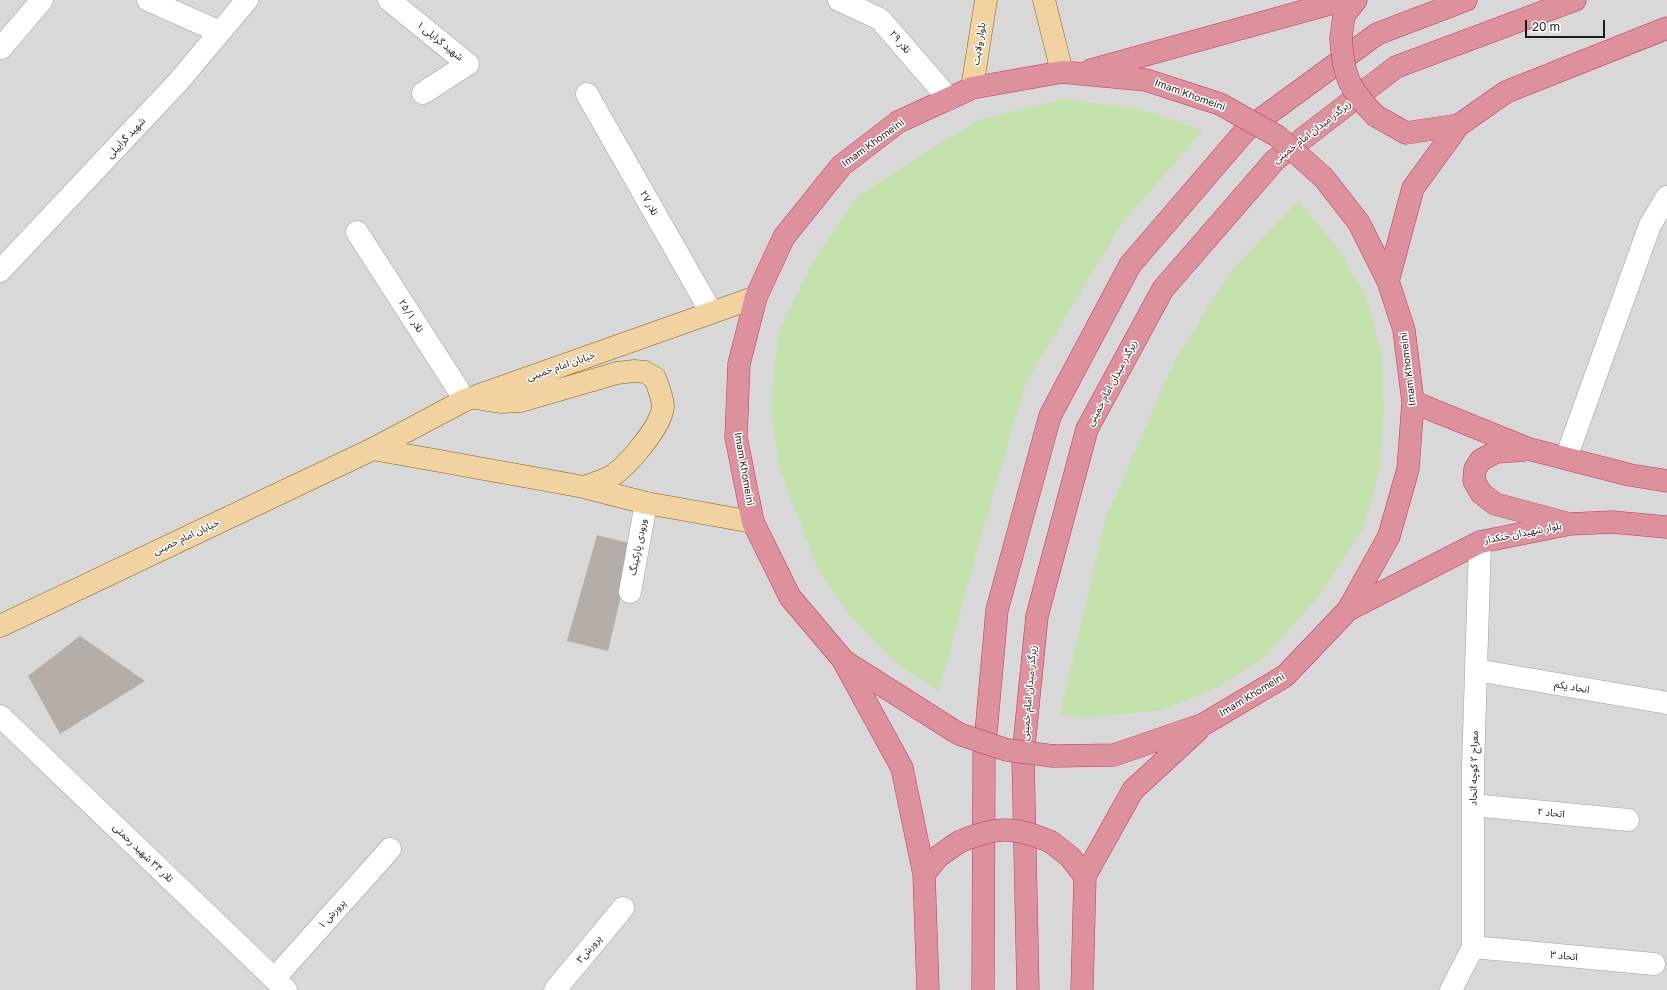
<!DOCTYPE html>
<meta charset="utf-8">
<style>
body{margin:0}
#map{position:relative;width:1667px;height:990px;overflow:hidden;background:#ece9e2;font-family:"Golos Text",sans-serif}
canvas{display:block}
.scale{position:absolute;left:1525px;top:20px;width:80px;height:18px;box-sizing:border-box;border:2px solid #1b1b1b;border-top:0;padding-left:5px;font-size:12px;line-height:14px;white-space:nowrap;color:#1b1b1b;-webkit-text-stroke:3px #fff;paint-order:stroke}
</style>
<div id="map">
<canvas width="1667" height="990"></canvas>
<div class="scale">20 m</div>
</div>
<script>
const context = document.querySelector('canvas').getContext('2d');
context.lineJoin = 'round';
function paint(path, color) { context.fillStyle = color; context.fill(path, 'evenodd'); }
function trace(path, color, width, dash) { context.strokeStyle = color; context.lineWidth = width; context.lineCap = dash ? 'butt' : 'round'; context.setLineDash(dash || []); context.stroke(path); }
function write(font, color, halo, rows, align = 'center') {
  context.font = font + ' "Golos Text","Noto Sans Arabic",sans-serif'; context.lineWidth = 3; context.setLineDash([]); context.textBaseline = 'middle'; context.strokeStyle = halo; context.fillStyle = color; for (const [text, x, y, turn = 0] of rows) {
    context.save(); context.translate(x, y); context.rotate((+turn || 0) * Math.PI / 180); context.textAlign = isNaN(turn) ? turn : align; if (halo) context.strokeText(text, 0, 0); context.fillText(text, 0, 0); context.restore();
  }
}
const residential = new Path2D(`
 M 0,0 L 1667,0 L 1667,990 L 0,990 Z`);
const grass = new Path2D(`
 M 1064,99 L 1138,109 L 1203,130 L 1122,223 L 1026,382 L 978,546 L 939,691 L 898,665 L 849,615 L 818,569 L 778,465 L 771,401 L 779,331 L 815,258 L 858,196 L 923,154 L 981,119 Z
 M 1298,201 L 1336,246 L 1367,299 L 1381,351 L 1384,407 L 1380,468 L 1363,528 L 1319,596 L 1264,657 L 1214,689 L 1161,710 L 1083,718 L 1060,714 L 1106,518 L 1174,362 L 1231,271 Z`);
const building = new Path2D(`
 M 597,535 L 633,544 L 608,651 L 567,641 Z
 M 80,636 L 145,681 L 60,734 L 28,676 Z`);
const minor = new Path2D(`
 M 148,0 L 220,32
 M 389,0 L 468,64 L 423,93
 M 839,0 L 880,19 L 949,99
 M 1,48 L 42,0
 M 587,94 L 711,312
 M 357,232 L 465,400
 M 0,271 L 178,82 L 247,0
 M 1566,458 L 1650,225 L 1667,197
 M 630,592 L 646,503
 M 1476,670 L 1667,703
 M 0,716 L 286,990
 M 1473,805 L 1628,820
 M 1473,947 L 1654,964
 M 274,979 L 390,849
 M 555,990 L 623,908
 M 1451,990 L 1473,947 L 1473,767 L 1480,542`);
const major = new Path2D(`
 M 1044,0 L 1062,72
 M 972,88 L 986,0
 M 475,398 L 500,402 L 521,401 L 617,373 L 634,371 L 645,372 L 655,378 C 658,387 663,398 663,407 C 661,427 626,468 610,477 C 602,481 593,484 584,487
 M 373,449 L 584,487 L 646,503 L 753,522
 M 0,626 L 373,449 L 465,400 L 756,297`);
const highway = new Path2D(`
 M 1341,38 L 1344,15 L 1356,0
 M 1091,70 L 1344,0
 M 1376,116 L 1406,133 L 1459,125
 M 1388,281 L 1413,188 L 1459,125 L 1506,92 L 1667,28
 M 1413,402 L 1529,449 L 1630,475 L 1667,481
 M 1524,450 L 1496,452 L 1481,460 L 1475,469 L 1474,481 L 1481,493 L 1495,504 L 1566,523
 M 1348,610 L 1480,542 L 1570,524 L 1612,522 L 1667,527
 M 844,662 L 902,768 L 924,874 L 928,990
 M 959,734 L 844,661 L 790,597 L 753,522 L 736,437 L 739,364 L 756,297 L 784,237 L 841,166 L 898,122 L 972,88 L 1062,72 L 1146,80 L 1220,104
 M 1054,756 L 1114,755 L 1204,724 L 1285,676 L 1348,610 L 1389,536 L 1408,469 L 1413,402 L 1404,330 L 1388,281 L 1359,223 L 1324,178
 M 1051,842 L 1070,857 L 1085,876
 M 924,874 L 939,856 L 959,842
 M 983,990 L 984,755 L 997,610 L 1050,416 L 1130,265 L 1246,130 L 1377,34 L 1466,0
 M 1028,990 L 1023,756 L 1037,616 L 1087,429 L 1163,289 L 1275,160 L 1396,67 L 1575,0
 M 1082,990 L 1085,876 L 1133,790 L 1198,730`);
const highwayBridge = new Path2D(`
 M 1341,38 C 1343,75 1349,90 1376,116
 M 1220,104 L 1277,136 L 1324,178
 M 959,734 L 1007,750 L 1054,756
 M 959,842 C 997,826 1014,826 1051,842`);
const streetNames = [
 ["شهید گرایلی ۱",440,41,39],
 ["تلار ۲۹",900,42,49],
 ["بلوار ولایت",979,44,-81],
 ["Imam Khomeini",1190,95,20],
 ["زیرگذر میدان امام خمینی",1312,132,-38],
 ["شهید گراییلی",126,138,-47],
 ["Imam Khomeini",873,143,-36],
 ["تلار ۲۷",649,203,61],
 ["تلار ۲۵/۱",411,316,57],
 ["خیابان امام خمینی",561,366,-19],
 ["Imam Khomeini",1408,369,-97],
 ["زیرگذر میدان امام خمینی",1112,383,-62],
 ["Imam Khomeini",744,469,80],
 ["بلوار شهیدان خنکدار",1523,533,-11],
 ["خیابان امام خمینی",186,537,-25],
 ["ورودی پارکینگ",638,547,-79],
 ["انحاد یکم",1572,687,10],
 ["زیرگذر میدان امام خمینی",1029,693,-85],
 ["Imam Khomeini",1252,695,-31],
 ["معراج ۲ کوچه اتحاد",1474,768,-89],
 ["اتحاد ۲",1551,813,6],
 ["تلار ۳۴ شهید رحمتی",143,853,44],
 ["پرورش ۱",332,914,-48],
 ["پرورش۳",589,949,-50],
 ["اتحاد ۳",1564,956,6]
];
paint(residential, '#d9d8d8');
paint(grass, '#c4e2ac');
paint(building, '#b5aea8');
trace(minor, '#9f9f9f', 23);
trace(major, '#84620f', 23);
trace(highway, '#c43560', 23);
trace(minor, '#fff', 22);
trace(major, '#f1d2a1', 22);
trace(highway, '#dc919c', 22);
trace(highwayBridge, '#c43560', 23, []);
trace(highwayBridge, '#dc919c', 22);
write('10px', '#1b1b1b', '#fff', streetNames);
</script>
